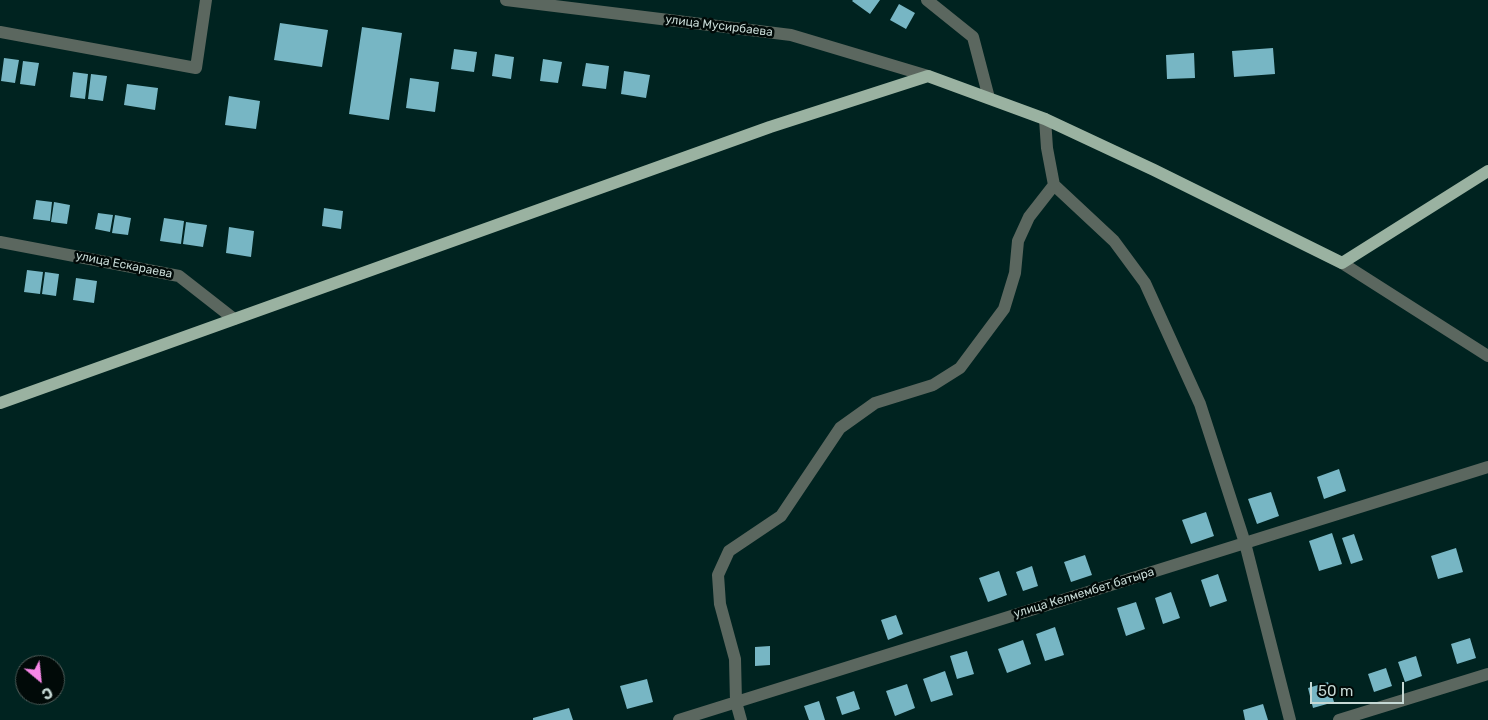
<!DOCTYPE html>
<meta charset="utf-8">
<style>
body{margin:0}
#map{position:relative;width:1488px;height:720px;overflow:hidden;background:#002320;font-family:Rubik,sans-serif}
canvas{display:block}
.north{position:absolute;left:15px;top:655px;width:50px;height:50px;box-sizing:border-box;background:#010a08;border:1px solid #505d5a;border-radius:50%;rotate:152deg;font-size:14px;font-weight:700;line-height:20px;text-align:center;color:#c6d9d5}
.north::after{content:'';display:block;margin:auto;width:18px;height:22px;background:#f987e8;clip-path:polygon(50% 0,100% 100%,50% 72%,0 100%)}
.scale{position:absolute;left:1310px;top:682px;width:94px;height:22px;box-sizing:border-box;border:2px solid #c6d9d5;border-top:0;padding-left:6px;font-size:15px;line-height:18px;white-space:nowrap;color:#c6d9d5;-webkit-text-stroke:4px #010a08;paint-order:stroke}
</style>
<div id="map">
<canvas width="1488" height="720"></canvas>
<div class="north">С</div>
<div class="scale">50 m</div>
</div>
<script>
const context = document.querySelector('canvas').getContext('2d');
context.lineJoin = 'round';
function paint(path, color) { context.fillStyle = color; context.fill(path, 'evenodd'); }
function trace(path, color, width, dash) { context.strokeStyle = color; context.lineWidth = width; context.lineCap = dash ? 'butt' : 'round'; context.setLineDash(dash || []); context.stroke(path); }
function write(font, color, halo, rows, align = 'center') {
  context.font = font + ' Rubik,sans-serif'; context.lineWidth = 5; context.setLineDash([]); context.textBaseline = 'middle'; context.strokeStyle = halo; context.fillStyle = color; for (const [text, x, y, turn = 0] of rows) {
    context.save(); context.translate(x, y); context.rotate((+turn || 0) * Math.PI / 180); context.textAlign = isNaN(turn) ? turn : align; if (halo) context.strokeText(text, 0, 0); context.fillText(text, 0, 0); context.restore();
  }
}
const building = new Path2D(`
 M 853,0 L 880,0 L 870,14 L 852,1 Z
 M 899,4 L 915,13 L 906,29 L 890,20 Z
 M 280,23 L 328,30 L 322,67 L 274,60 Z
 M 362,27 L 402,33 L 389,120 L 349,114 Z
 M 1273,48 L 1275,74 L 1234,77 L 1232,51 Z
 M 454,49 L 477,52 L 474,72 L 451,69 Z
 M 1194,53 L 1195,78 L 1167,79 L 1166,55 Z
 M 495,54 L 514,57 L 511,79 L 492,76 Z
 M 4,58 L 19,60 L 15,83 L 1,81 Z
 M 543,59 L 562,62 L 558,83 L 540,81 Z
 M 23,61 L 39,63 L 35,86 L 20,84 Z
 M 586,63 L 609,66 L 606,89 L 582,86 Z
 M 624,71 L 650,75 L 646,98 L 621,94 Z
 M 73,72 L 88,74 L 85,99 L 70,97 Z
 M 91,74 L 107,76 L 103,101 L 88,99 Z
 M 410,78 L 439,82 L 435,112 L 406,108 Z
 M 127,84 L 158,88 L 155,110 L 124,105 Z
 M 229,96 L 260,101 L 256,129 L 225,125 Z
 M 36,200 L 52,202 L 50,221 L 33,219 Z
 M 54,202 L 70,205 L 67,224 L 51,222 Z
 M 324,208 L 343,211 L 341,229 L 322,226 Z
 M 98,213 L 113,215 L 110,232 L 95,229 Z
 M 115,215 L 131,218 L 128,235 L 112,233 Z
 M 164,218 L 184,221 L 181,244 L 160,241 Z
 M 186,222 L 207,225 L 203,247 L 183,244 Z
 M 229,227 L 254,231 L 251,257 L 226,253 Z
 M 27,270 L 43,272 L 40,294 L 24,292 Z
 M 45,272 L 59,274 L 56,296 L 42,294 Z
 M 76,278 L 97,281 L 94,303 L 73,300 Z
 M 1339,469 L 1346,491 L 1324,499 L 1317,477 Z
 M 1271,492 L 1279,516 L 1257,524 L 1248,499 Z
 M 1206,512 L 1214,536 L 1191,544 L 1182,520 Z
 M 1332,533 L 1342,564 L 1319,571 L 1309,541 Z
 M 1354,534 L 1363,560 L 1351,564 L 1342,538 Z
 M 1456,548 L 1463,572 L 1438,579 L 1431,556 Z
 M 1085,555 L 1092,575 L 1071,582 L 1064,562 Z
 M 1032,566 L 1038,586 L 1023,591 L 1016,572 Z
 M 999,571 L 1007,595 L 988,602 L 979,578 Z
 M 1218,574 L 1227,601 L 1210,607 L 1201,580 Z
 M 1171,592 L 1180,618 L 1163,624 L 1155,598 Z
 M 1136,602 L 1145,629 L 1126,636 L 1117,608 Z
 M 896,615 L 903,634 L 888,640 L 881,620 Z
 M 1055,627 L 1064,655 L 1045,661 L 1036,634 Z
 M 1470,638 L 1476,658 L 1457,664 L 1451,644 Z
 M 1023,640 L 1031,664 L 1007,673 L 998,649 Z
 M 770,646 L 770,665 L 755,666 L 755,647 Z
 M 967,651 L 974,674 L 957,679 L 950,656 Z
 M 1416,656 L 1422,676 L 1405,682 L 1398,662 Z
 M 1386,668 L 1392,686 L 1374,692 L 1368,674 Z
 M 945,671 L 953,695 L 931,702 L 923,679 Z
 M 647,679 L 653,702 L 627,709 L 620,686 Z
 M 1328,682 L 1334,702 L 1313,708 L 1308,688 Z
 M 907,684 L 915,708 L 895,716 L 886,691 Z
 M 854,691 L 860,709 L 842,715 L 836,697 Z
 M 819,701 L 825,720 L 809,720 L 804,706 Z
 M 1263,704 L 1268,720 L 1245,720 L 1243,710 Z
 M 569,708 L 573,720 L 533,720 L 533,718 Z`);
const minor = new Path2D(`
 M 506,0 L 791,35 L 928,76
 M 927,0 L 973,37 L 989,98
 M 0,32 L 196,68 L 206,0
 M 1045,119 L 1047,148 L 1054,185 L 1114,241 L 1145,283 L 1200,404 L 1245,543 L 1290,720
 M 0,242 L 179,276 L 234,319
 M 1342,263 L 1488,356
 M 679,720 L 1488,467
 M 741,720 L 736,702 L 735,659 L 720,604 L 718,575 L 729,551 L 781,516 L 840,428 L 875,403 L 933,385 L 960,368 L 1004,309 L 1015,273 L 1018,241 L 1029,217 L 1054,185
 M 1339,720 L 1488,674`);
const major = new Path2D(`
 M 0,403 L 770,127 L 928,76 L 1045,119 L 1154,170 L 1342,263 L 1488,171`);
const streetNames = [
 ["улица Мусирбаева",719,26,7],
 ["улица Ескараева",124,265,11],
 ["улица Келмембет батыра",1084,593,-17]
];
paint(building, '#77b6c4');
trace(minor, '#5b675f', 12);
trace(major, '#9ab2a1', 12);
write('12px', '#c6d9d5', '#010a08', streetNames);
</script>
